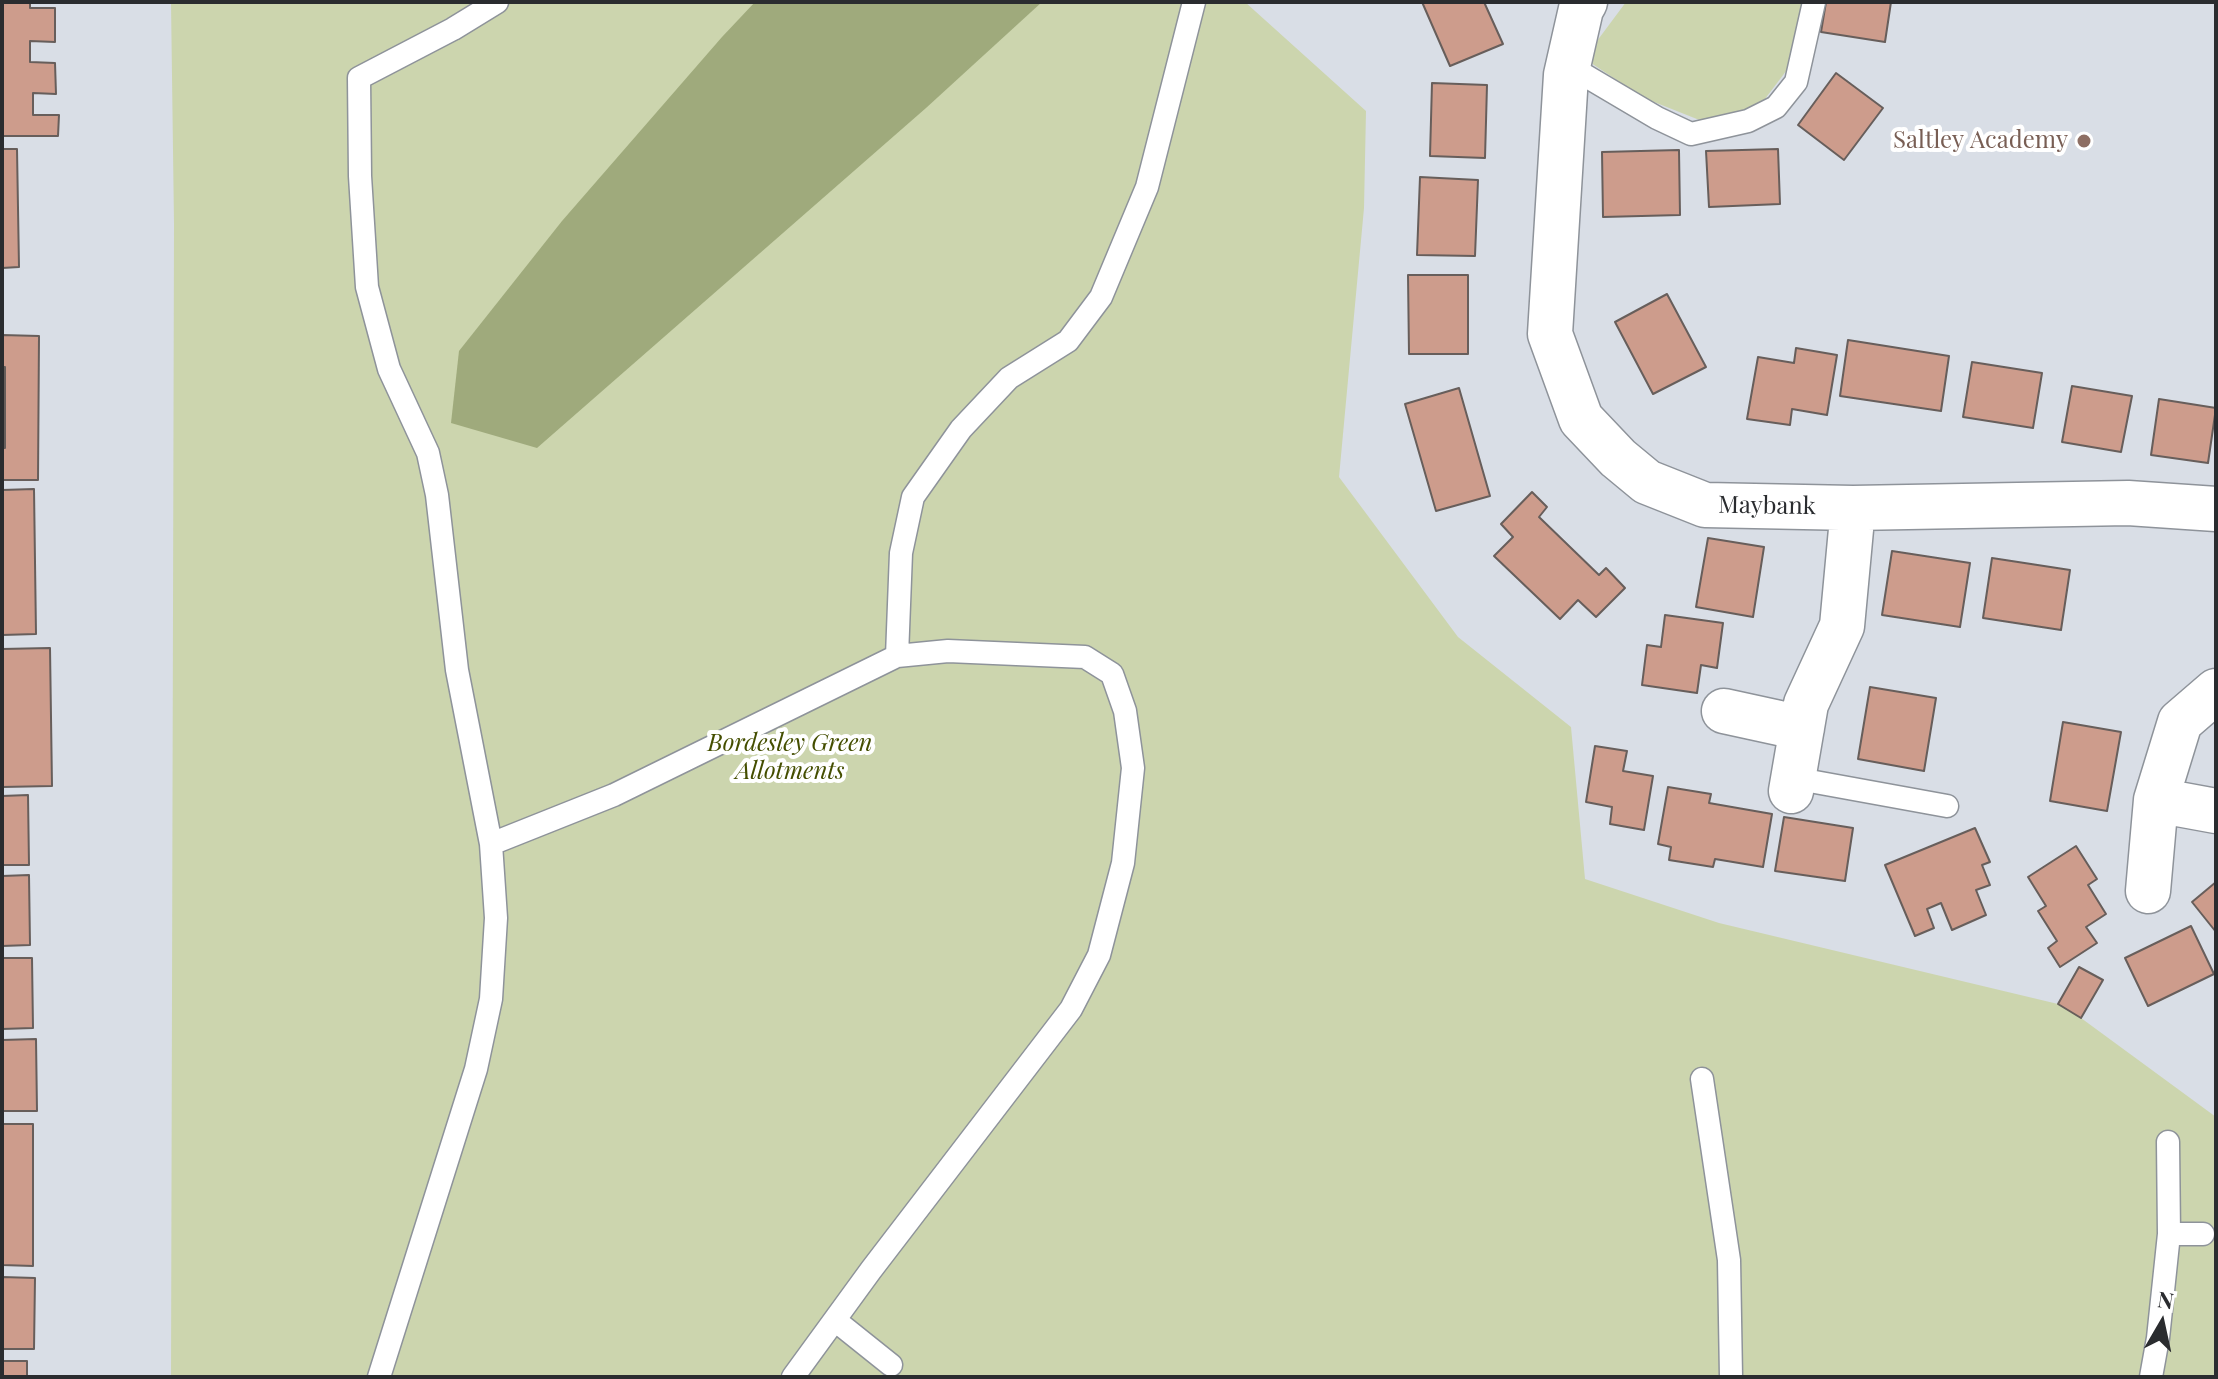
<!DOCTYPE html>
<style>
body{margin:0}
#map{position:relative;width:2218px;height:1379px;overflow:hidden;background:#d9dee6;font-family:"Playfair Display",serif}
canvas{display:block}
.frame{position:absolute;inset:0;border:4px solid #2a2c2f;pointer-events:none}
.north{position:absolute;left:2122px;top:1283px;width:80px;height:80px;-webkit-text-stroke:6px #fff;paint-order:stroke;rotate:9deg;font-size:22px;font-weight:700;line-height:32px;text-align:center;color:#2a2c2f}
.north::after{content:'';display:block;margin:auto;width:28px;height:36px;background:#2a2c2f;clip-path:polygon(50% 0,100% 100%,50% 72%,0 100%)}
</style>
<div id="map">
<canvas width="2218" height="1379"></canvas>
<div class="frame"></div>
<div class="north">N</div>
</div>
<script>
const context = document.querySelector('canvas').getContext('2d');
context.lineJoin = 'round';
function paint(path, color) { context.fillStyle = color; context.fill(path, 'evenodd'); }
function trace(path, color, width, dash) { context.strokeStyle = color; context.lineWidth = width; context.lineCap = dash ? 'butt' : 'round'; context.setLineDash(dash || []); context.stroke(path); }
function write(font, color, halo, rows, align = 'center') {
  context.font = font + ' "Playfair Display",serif'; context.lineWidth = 8; context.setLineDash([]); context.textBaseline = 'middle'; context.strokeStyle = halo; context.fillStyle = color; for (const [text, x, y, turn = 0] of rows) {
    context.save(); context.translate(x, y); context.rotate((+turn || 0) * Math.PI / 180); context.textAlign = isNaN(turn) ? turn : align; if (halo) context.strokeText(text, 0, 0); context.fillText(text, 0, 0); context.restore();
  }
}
const green = new Path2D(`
 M 171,2 L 1245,2 L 1366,111 L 1364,208 L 1339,477 L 1458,637 L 1571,727 L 1585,879 L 1719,923 L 2058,1004 L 2081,1018 L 2216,1117 L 2216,1377 L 171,1377 L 174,224 Z
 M 1626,2 L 1806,2 L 1793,62 L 1755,112 L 1712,125 L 1644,98 L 1591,63 L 1597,41 Z`);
const forest = new Path2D(`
 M 755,2 L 1042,2 L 926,108 L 537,448 L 451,423 L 459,351 L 562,221 L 722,37 Z`);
const building = new Path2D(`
 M 2,2 L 30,2 L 30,8 L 55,8 L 55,42 L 30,41 L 30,62 L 55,63 L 56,94 L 33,93 L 33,115 L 59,115 L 58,136 L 2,136 Z
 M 1422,2 L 1484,2 L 1503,44 L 1450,66 Z
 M 1826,2 L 1891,2 L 1885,42 L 1821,32 Z
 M 1836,73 L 1883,108 L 1844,160 L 1798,125 Z
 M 1432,83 L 1487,85 L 1485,158 L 1430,156 Z
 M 2,149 L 17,149 L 19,267 L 2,268 Z
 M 1778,149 L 1780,204 L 1709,207 L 1706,151 Z
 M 1679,150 L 1680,215 L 1603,217 L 1602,152 Z
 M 1420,177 L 1478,180 L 1475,256 L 1417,255 Z
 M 1408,275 L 1468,275 L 1468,354 L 1409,354 Z
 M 1667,294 L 1706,367 L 1653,394 L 1615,322 Z
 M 2,335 L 39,336 L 38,480 L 2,480 L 2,448 L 5,448 L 5,367 L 2,367 Z
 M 1848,340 L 1949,356 L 1941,411 L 1840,396 Z
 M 1796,348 L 1837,355 L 1827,415 L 1792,409 L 1790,425 L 1747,419 L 1758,357 L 1794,363 Z
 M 1972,362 L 2042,373 L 2033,428 L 1963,417 Z
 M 2072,386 L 2132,396 L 2121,452 L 2062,442 Z
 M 1459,388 L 1490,496 L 1436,511 L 1405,404 Z
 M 2159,399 L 2216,408 L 2208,463 L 2151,455 Z
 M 34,489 L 36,634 L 2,635 L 2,490 Z
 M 1532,492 L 1547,507 L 1539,517 L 1599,575 L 1606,568 L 1625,588 L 1596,617 L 1578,600 L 1560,619 L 1494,556 L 1513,537 L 1501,524 Z
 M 1708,538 L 1764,547 L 1753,617 L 1696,607 Z
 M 1892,551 L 1970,563 L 1960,627 L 1882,615 Z
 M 1992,558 L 2070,570 L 2061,630 L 1983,618 Z
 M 1665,615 L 1723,623 L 1717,668 L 1701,665 L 1697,693 L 1642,685 L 1647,645 L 1661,647 Z
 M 50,648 L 52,786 L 2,787 L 2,649 Z
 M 1870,687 L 1936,698 L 1924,771 L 1858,759 Z
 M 2063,722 L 2121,732 L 2107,811 L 2050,801 Z
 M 1595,746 L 1627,751 L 1623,771 L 1653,776 L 1644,830 L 1610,824 L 1612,807 L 1586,802 Z
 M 1668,787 L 1711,794 L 1709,803 L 1772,814 L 1763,867 L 1715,859 L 1713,867 L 1669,860 L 1671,847 L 1658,844 Z
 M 28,795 L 29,865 L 2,865 L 2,796 Z
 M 1784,817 L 1853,828 L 1845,881 L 1775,871 Z
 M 1975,828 L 1990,862 L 1982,865 L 1990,885 L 1976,890 L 1986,915 L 1952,930 L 1941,903 L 1927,909 L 1934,928 L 1915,936 L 1885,865 Z
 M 2076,846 L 2097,879 L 2088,885 L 2106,914 L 2086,927 L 2097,943 L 2060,967 L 2048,948 L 2057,941 L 2038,911 L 2046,906 L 2028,877 Z
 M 29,875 L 30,945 L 2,946 L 2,876 Z
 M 2216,882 L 2216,932 L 2192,902 Z
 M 2191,926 L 2214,974 L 2148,1006 L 2125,958 Z
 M 2,958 L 32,958 L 33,1028 L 2,1029 Z
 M 2079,967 L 2103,980 L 2081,1018 L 2058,1004 Z
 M 36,1039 L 37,1111 L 2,1111 L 2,1040 Z
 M 2,1124 L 33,1124 L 33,1266 L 2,1265 Z
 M 2,1277 L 35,1278 L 34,1349 L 2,1349 Z
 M 2,1361 L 27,1361 L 27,1377 L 2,1377 Z`);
const lane = new Path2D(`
 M 1569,66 L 1657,118 L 1691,134 L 1748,121 L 1776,107 L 1796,82 L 1814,2
 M 897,656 L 901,553 L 913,497 L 961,429 L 1009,378 L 1068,341 L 1101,297 L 1147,187 L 1194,2
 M 1793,778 L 1947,806
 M 491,844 L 614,795 L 897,656 L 948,651 L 1085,657 L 1112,674 L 1125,711 L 1133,768 L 1123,863 L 1099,955 L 1071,1009 L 871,1270 L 793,1377
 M 1702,1079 L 1729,1260 L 1731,1377
 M 2169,1234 L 2203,1234
 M 836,1321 L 891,1365
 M 379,1377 L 476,1069 L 491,999 L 496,918 L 491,844 L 457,670 L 437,495 L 428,453 L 389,369 L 367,287 L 360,176 L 359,78 L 453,29 L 497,2
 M 2151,1377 L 2158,1338 L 2169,1234 L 2168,1142`);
const street = new Path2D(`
 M 1585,2 L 1581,9 L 1566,75 L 1550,334 L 1581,419 L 1618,458 L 1647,482 L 1705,505 L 1853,508 L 2128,503 L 2216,509
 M 1724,711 L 1802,728
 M 1791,791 L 1806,704 L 1842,626 L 1853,508
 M 2156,800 L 2216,811
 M 2148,891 L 2156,800 L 2180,722 L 2216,691`);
const markers = [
 [2084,141,8,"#8d6e63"]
];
const educationNames = [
 ["Saltley Academy",2068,141]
];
const streetNames = [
 ["Maybank",1767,506,1]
];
const parkNames = [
 ["Bordesley Green",790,744],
 ["Allotments",790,772]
];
paint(green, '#ccd5ae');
paint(forest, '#9faa7c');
paint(building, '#cd9c8c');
trace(building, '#675e5b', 2);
trace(lane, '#8e939a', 25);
trace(street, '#8e939a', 47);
trace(lane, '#fff', 22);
trace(street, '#fff', 44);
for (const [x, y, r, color] of markers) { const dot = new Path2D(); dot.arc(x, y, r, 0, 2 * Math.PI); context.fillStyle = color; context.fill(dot); trace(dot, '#fff', 3); }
write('24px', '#785e54', '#fff', educationNames, 'right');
write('24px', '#2a2c2f', '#fff', streetNames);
write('italic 24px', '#444e00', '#fff', parkNames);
</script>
